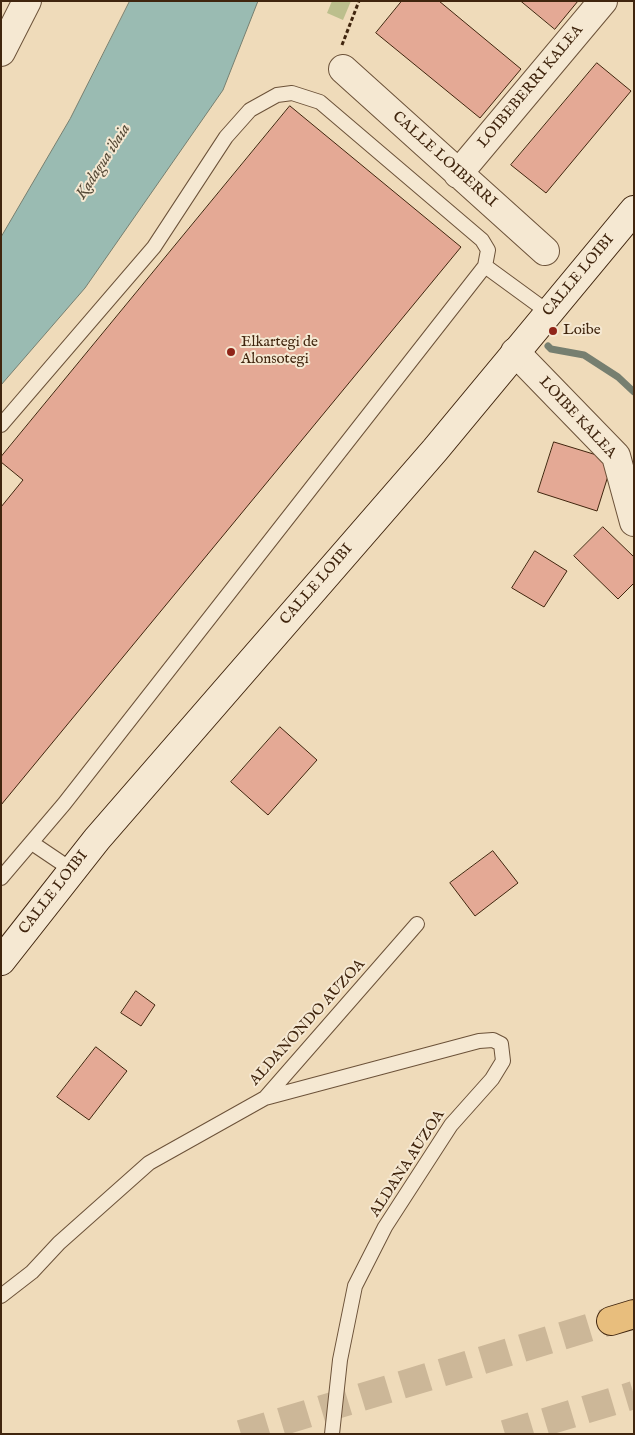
<!DOCTYPE html>
<style>
body{margin:0}
#map{position:relative;width:635px;height:1435px;overflow:hidden;background:#efdbba;font-family:"IM FELL English",serif}
canvas{display:block}
.frame{position:absolute;inset:0;border:2px solid #40250e;pointer-events:none}
</style>
<div id="map">
<canvas width="635" height="1435"></canvas>
<div class="frame"></div>
</div>
<script>
const context = document.querySelector('canvas').getContext('2d');
context.lineJoin = 'round';
function paint(path, color) { context.fillStyle = color; context.fill(path, 'evenodd'); }
function trace(path, color, width, dash) { context.strokeStyle = color; context.lineWidth = width; context.lineCap = dash ? 'butt' : 'round'; context.setLineDash(dash || []); context.stroke(path); }
function write(font, color, halo, rows, align = 'center') {
  context.font = font + ' "IM FELL English",serif'; context.lineWidth = 4; context.setLineDash([]); context.textBaseline = 'middle'; context.strokeStyle = halo; context.fillStyle = color; for (const [text, x, y, turn = 0] of rows) {
    context.save(); context.translate(x, y); context.rotate((+turn || 0) * Math.PI / 180); context.textAlign = isNaN(turn) ? turn : align; if (halo) context.strokeText(text, 0, 0); context.fillText(text, 0, 0); context.restore();
  }
}
const green = new Path2D(`
 M 332,1 L 351,1 L 343,20 L 327,13 Z`);
const water = new Path2D(`
 M 130,1 L 258,1 L 223,90 L 85,288 L 1,385 L 1,237 L 70,119 Z`);
const stream = new Path2D(`
 M 548,346 L 551,349 L 584,355 L 618,377 L 634,392`);
const building = new Path2D(`
 M 402,1 L 439,1 L 521,69 L 480,118 L 376,33 Z
 M 521,1 L 578,1 L 555,29 Z
 M 597,63 L 631,91 L 546,193 L 511,165 Z
 M 290,106 L 461,247 L 1,805 L 1,507 L 23,480 L 1,462 L 1,457 Z
 M 554,442 L 613,460 L 597,511 L 538,492 Z
 M 603,527 L 634,557 L 634,583 L 618,599 L 574,556 Z
 M 535,551 L 567,571 L 544,607 L 512,588 Z
 M 280,727 L 317,760 L 268,815 L 231,782 Z
 M 493,851 L 518,883 L 475,916 L 450,883 Z
 M 136,991 L 155,1005 L 141,1026 L 121,1013 Z
 M 96,1047 L 127,1071 L 89,1120 L 57,1097 Z`);
const highwayTunnel = new Path2D(`
 M 241,1434 L 611,1321
 M 505,1434 L 634,1395`);
const path = new Path2D(`
 M 342,45 L 359,1`);
const lane = new Path2D(`
 M 485,266 L 548,312
 M 1,425 L 154,247 L 226,137 L 250,110 L 277,95 L 292,93 L 320,102 L 482,240 L 488,250 L 485,266 L 64,804 L 1,878
 M 32,843 L 72,870
 M 265,1098 L 479,1041 L 493,1040 L 501,1044 L 503,1061 L 492,1079 L 451,1125 L 385,1227 L 355,1286 L 340,1360 L 332,1434
 M 1,1296 L 32,1272 L 59,1243 L 149,1163 L 265,1098 L 417,924`);
const street = new Path2D(`
 M 1,52 L 27,1
 M 343,69 L 545,251
 M 458,174 L 603,1
 M 515,352 L 616,456 L 634,522`);
const secondary = new Path2D(`
 M 1,961 L 97,839 L 435,450 L 634,210`);
const highway = new Path2D(`
 M 611,1321 L 634,1314`);
const markers = [
 [553,331,5,"#8f2418"],
 [231,352,5,"#8f2418"]
];
const streetNames = [
 ["LOIBEBERRI KALEA",531,87,-50],
 ["CALLE LOIBERRI",444,160,42],
 ["CALLE LOIBI",579,276,-50],
 ["LOIBE KALEA",577,418,47],
 ["CALLE LOIBI",317,585,-49],
 ["CALLE LOIBI",54,893,-52],
 ["ALDANONDO AUZOA",308,1023,-48],
 ["ALDANA AUZOA",408,1164,-57]
];
const poiNames = [
 ["Loibe",563,331],
 ["Elkartegi de",241,343],
 ["Alonsotegi",241,360]
];
const waterNames = [
 ["Kadagua ibaia",104,162,-57]
];
paint(green, '#bcbf8d');
paint(water, '#9abbb2');
trace(water, '#767f70', 1);
trace(stream, '#767f70', 7);
paint(building, '#e4a995');
trace(building, '#40250e', 1);
trace(highwayTunnel, '#ccb798', 28, [28, 14]);
trace(lane, '#6c5239', 16);
trace(street, '#6c5239', 30);
trace(secondary, '#40250e', 30);
trace(highway, '#40250e', 30);
trace(path, '#40250e', 3, [4, 2.5]);
trace(lane, '#f5e8d2', 14);
trace(street, '#f5e8d2', 28);
trace(secondary, '#f5e8d2', 28);
trace(highway, '#e8be7d', 28);
for (const [x, y, r, color] of markers) { const dot = new Path2D(); dot.arc(x, y, r, 0, 2 * Math.PI); context.fillStyle = color; context.fill(dot); trace(dot, '#f5e8d2', 2); }
write('15px', '#40250e', '#f5e8d2', streetNames);
write('15px', '#40250e', '#f5e8d2', poiNames, 'left');
write('italic 16px', '#564a37', '#f5e8d2', waterNames);
</script>
